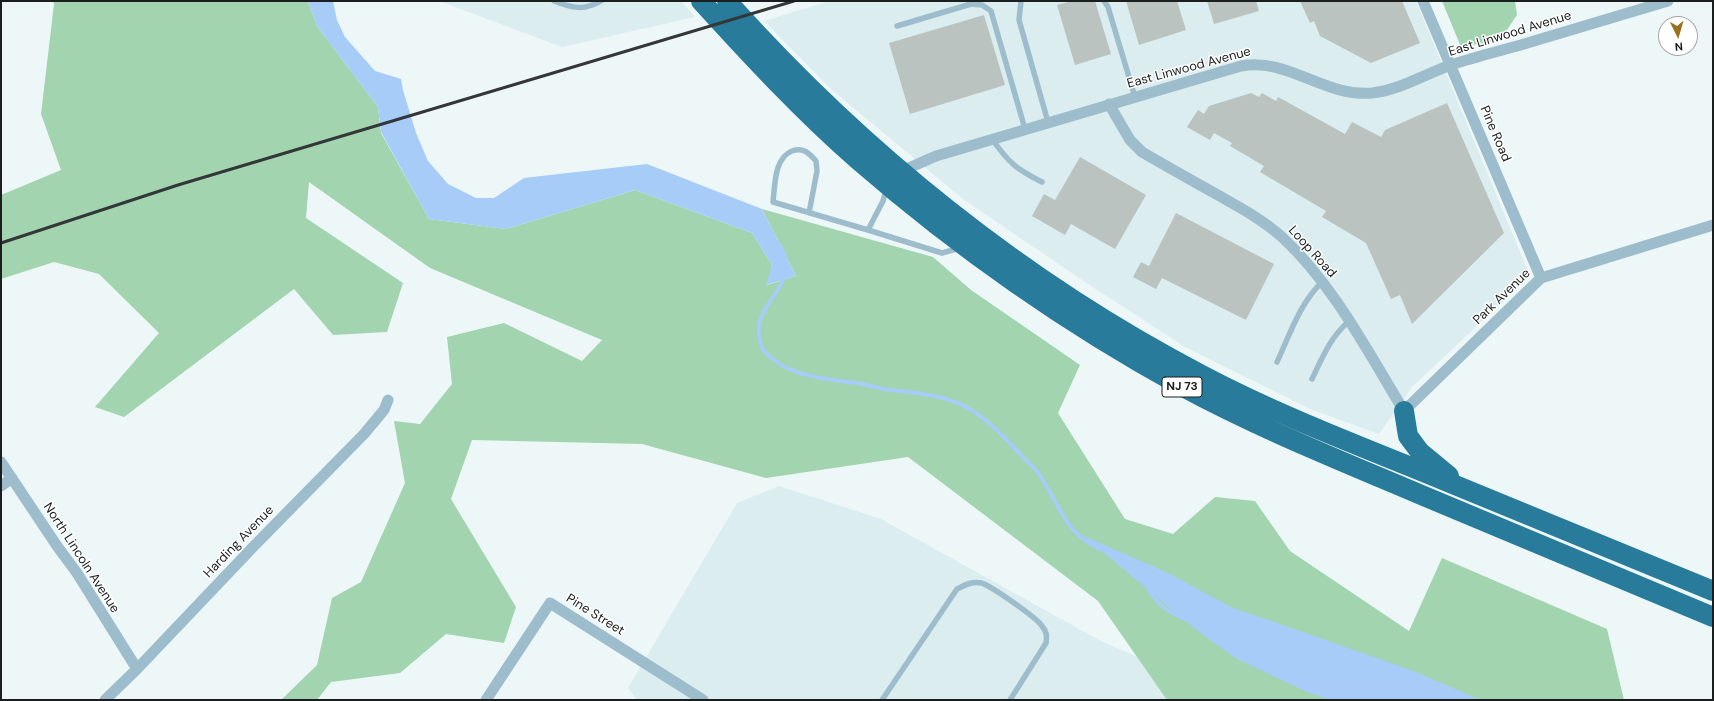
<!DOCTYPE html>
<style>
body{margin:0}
#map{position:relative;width:1714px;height:701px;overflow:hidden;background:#eef7f8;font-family:"DM Sans",sans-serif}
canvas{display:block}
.frame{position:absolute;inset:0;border:2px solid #1b1e1e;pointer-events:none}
.north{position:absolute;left:1658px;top:16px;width:40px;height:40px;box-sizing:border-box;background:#fff;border:1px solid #a4a5a5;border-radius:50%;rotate:175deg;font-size:11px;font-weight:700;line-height:16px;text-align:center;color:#1b1e1e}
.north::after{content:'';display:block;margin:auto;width:14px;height:18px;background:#9b701f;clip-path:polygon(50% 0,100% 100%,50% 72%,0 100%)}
</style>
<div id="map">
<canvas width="1714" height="701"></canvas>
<div class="frame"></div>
<div class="north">N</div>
</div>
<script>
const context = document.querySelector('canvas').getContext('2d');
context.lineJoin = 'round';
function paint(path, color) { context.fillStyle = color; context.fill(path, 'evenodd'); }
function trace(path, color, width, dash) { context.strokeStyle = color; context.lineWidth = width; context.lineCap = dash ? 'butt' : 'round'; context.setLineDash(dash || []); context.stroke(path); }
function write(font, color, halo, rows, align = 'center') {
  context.font = font + ' "DM Sans",sans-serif'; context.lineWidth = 3; context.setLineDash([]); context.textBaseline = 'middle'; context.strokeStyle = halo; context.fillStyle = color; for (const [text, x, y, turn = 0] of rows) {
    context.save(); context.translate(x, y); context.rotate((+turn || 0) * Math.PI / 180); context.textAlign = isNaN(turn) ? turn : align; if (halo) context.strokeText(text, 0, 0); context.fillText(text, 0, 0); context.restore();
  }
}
const built = new Path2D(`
 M 439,1 L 681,1 L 695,17 L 562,47 Z
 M 829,1 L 1416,1 L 1530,276 L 1412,387 L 1379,434 L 1310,409 L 1185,347 L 1085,282 L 963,199 L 832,90 L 764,21 Z
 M 779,486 L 881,519 L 1099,640 L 1223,695 L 1238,700 L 637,700 L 628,688 L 737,503 Z`);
const green = new Path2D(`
 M 53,1 L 308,1 L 317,26 L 378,107 L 381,133 L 429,219 L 506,229 L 635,190 L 752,233 L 772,265 L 767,285 L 796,276 L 762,209 L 933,257 L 971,290 L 1080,365 L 1058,413 L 1125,519 L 1173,534 L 1215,497 L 1255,501 L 1290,551 L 1409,631 L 1442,558 L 1607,629 L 1624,700 L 1167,700 L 1098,601 L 908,457 L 766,478 L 642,444 L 472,440 L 451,499 L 516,607 L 504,643 L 446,634 L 400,673 L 331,682 L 317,700 L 281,700 L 317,665 L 332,598 L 361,582 L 405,483 L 394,421 L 420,424 L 452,384 L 447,337 L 504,323 L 582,361 L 602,340 L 430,268 L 309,182 L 306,218 L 403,283 L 387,332 L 333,335 L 294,289 L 124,417 L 95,407 L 159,333 L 99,274 L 54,262 L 1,279 L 1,195 L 61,170 L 41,114 L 54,4 Z
 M 1442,1 L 1515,1 L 1517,15 L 1500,40 L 1461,47 Z`);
const water = new Path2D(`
 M 308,1 L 333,1 L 337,20 L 345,37 L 375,71 L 401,79 L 403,90 L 416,133 L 428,161 L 448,184 L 476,198 L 494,198 L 524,178 L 647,164 L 762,209 L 796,276 L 766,285 L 772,265 L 752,233 L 635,190 L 506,229 L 429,219 L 381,132 L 378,107 L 317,26 Z
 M 1084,536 L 1168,573 L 1231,607 L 1411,670 L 1481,700 L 1331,700 L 1309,693 L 1235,658 L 1195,629 Z`);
const stream = new Path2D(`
 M 777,242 L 780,245 L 785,257
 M 785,275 C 778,297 756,311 759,335 C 760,341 760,347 765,352 C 787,377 827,379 857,383 C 866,385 875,387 884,389 C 911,393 942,394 966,407 C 988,419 1004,437 1021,455 C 1027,462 1036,469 1041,477 C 1062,509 1064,533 1102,550
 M 1148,588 C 1157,605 1168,612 1185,619`);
const building = new Path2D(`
 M 1072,1 L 1095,1 L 1111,54 L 1075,65 L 1057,5 Z
 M 1126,1 L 1177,1 L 1186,30 L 1139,45 Z
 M 1207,1 L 1256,1 L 1259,11 L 1214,24 Z
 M 1300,1 L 1402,1 L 1420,43 L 1371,63 L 1320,36 L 1314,21 L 1310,23 Z
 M 984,15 L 1005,85 L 910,114 L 889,43 Z
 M 1251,93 L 1259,97 L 1262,93 L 1276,101 L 1278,97 L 1345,134 L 1352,122 L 1381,137 L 1385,130 L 1447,103 L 1504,233 L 1412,324 L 1400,295 L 1391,299 L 1366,243 L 1322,217 L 1326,211 L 1260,172 L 1264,166 L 1230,146 L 1232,143 L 1214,133 L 1210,140 L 1187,127 L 1198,110 L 1204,114 L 1209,106 Z
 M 1080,157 L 1146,195 L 1115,249 L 1071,224 L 1065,235 L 1032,216 L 1044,194 L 1055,200 Z
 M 1176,213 L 1274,264 L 1246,320 L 1162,278 L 1156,289 L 1133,277 L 1141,262 L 1149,266 Z`);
const lane = new Path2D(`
 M 554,1 C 572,8 584,11 601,1
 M 1021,1 L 1019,20 L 1048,122
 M 1104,1 L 1108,7 L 1135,97
 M 897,26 L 971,4 L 982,5 L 991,11 L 1025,129
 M 992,139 C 1009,163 1016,169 1042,182
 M 886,190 L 883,201 L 868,230 L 942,253 L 960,248
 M 809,213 L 817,171 L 816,161 C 809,153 803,147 792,151 C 774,158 775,186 773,202 L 868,230
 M 1277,362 C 1290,334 1300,303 1322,282
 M 1312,379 C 1323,356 1330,338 1349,321
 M 882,700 L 957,589 C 965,585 972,581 981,583 C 990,585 1037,618 1042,626 C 1047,632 1047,636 1046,643 L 1010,700`);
const street = new Path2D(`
 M 1423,1 L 1541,278
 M 1109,104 L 1130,140 L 1142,152 C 1166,166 1191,180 1216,194 C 1239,207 1262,219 1282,237 C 1333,284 1368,352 1404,411 L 1541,278 L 1713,225
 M 902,171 L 936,156 L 1241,66 C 1288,57 1323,97 1372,93 C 1400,90 1425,74 1451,65 C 1475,57 1500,51 1524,44 C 1572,30 1620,15 1668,1
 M 1,462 L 57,546 L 77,573 L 137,669
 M 1,486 L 12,478
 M 105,700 L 137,669 L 254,546 L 364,434 L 384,410 L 388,400
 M 486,700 L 550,603 L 703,700`);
const highway = new Path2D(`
 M 701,1 C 751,56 802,111 858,160 C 958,247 1066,323 1183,387 C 1259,428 1339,460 1419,494 C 1517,535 1615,576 1713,617
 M 727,1 C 861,151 1023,282 1202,375 C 1272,412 1347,441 1421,471 C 1518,511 1616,551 1713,591
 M 1404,411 L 1408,436 L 1420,452 L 1449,476`);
const rail = new Path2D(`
 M 1,243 L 178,185 L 794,1`);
const shields = [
 [1182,387,40]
];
const shieldNames = [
 ["NJ 73",1182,387]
];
const streetNames = [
 ["East Linwood Avenue",1510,34,-17],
 ["East Linwood Avenue",1189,68,-15],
 ["Pine Road",1495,134,67],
 ["Loop Road",1312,252,48],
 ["Park Avenue",1502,297,-44],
 ["Harding Avenue",239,542,-46],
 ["North Lincoln Avenue",81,558,57],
 ["Pine Street",595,615,32]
];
paint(built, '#dbedef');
paint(green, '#a1d4af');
paint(water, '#a7ccf7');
trace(stream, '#a7ccf7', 4);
paint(building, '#bbc3c1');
trace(lane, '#9dbdcc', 5.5);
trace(street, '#9dbdcc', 11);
trace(highway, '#287b9a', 20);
trace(rail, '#333737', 3);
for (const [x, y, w] of shields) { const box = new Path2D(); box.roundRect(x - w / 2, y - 10, w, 20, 3); context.fillStyle = '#fff'; context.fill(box); trace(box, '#1b1e1e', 1); }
write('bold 12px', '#1b1e1e', null, shieldNames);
write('13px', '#1b1e1e', '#fff', streetNames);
</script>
